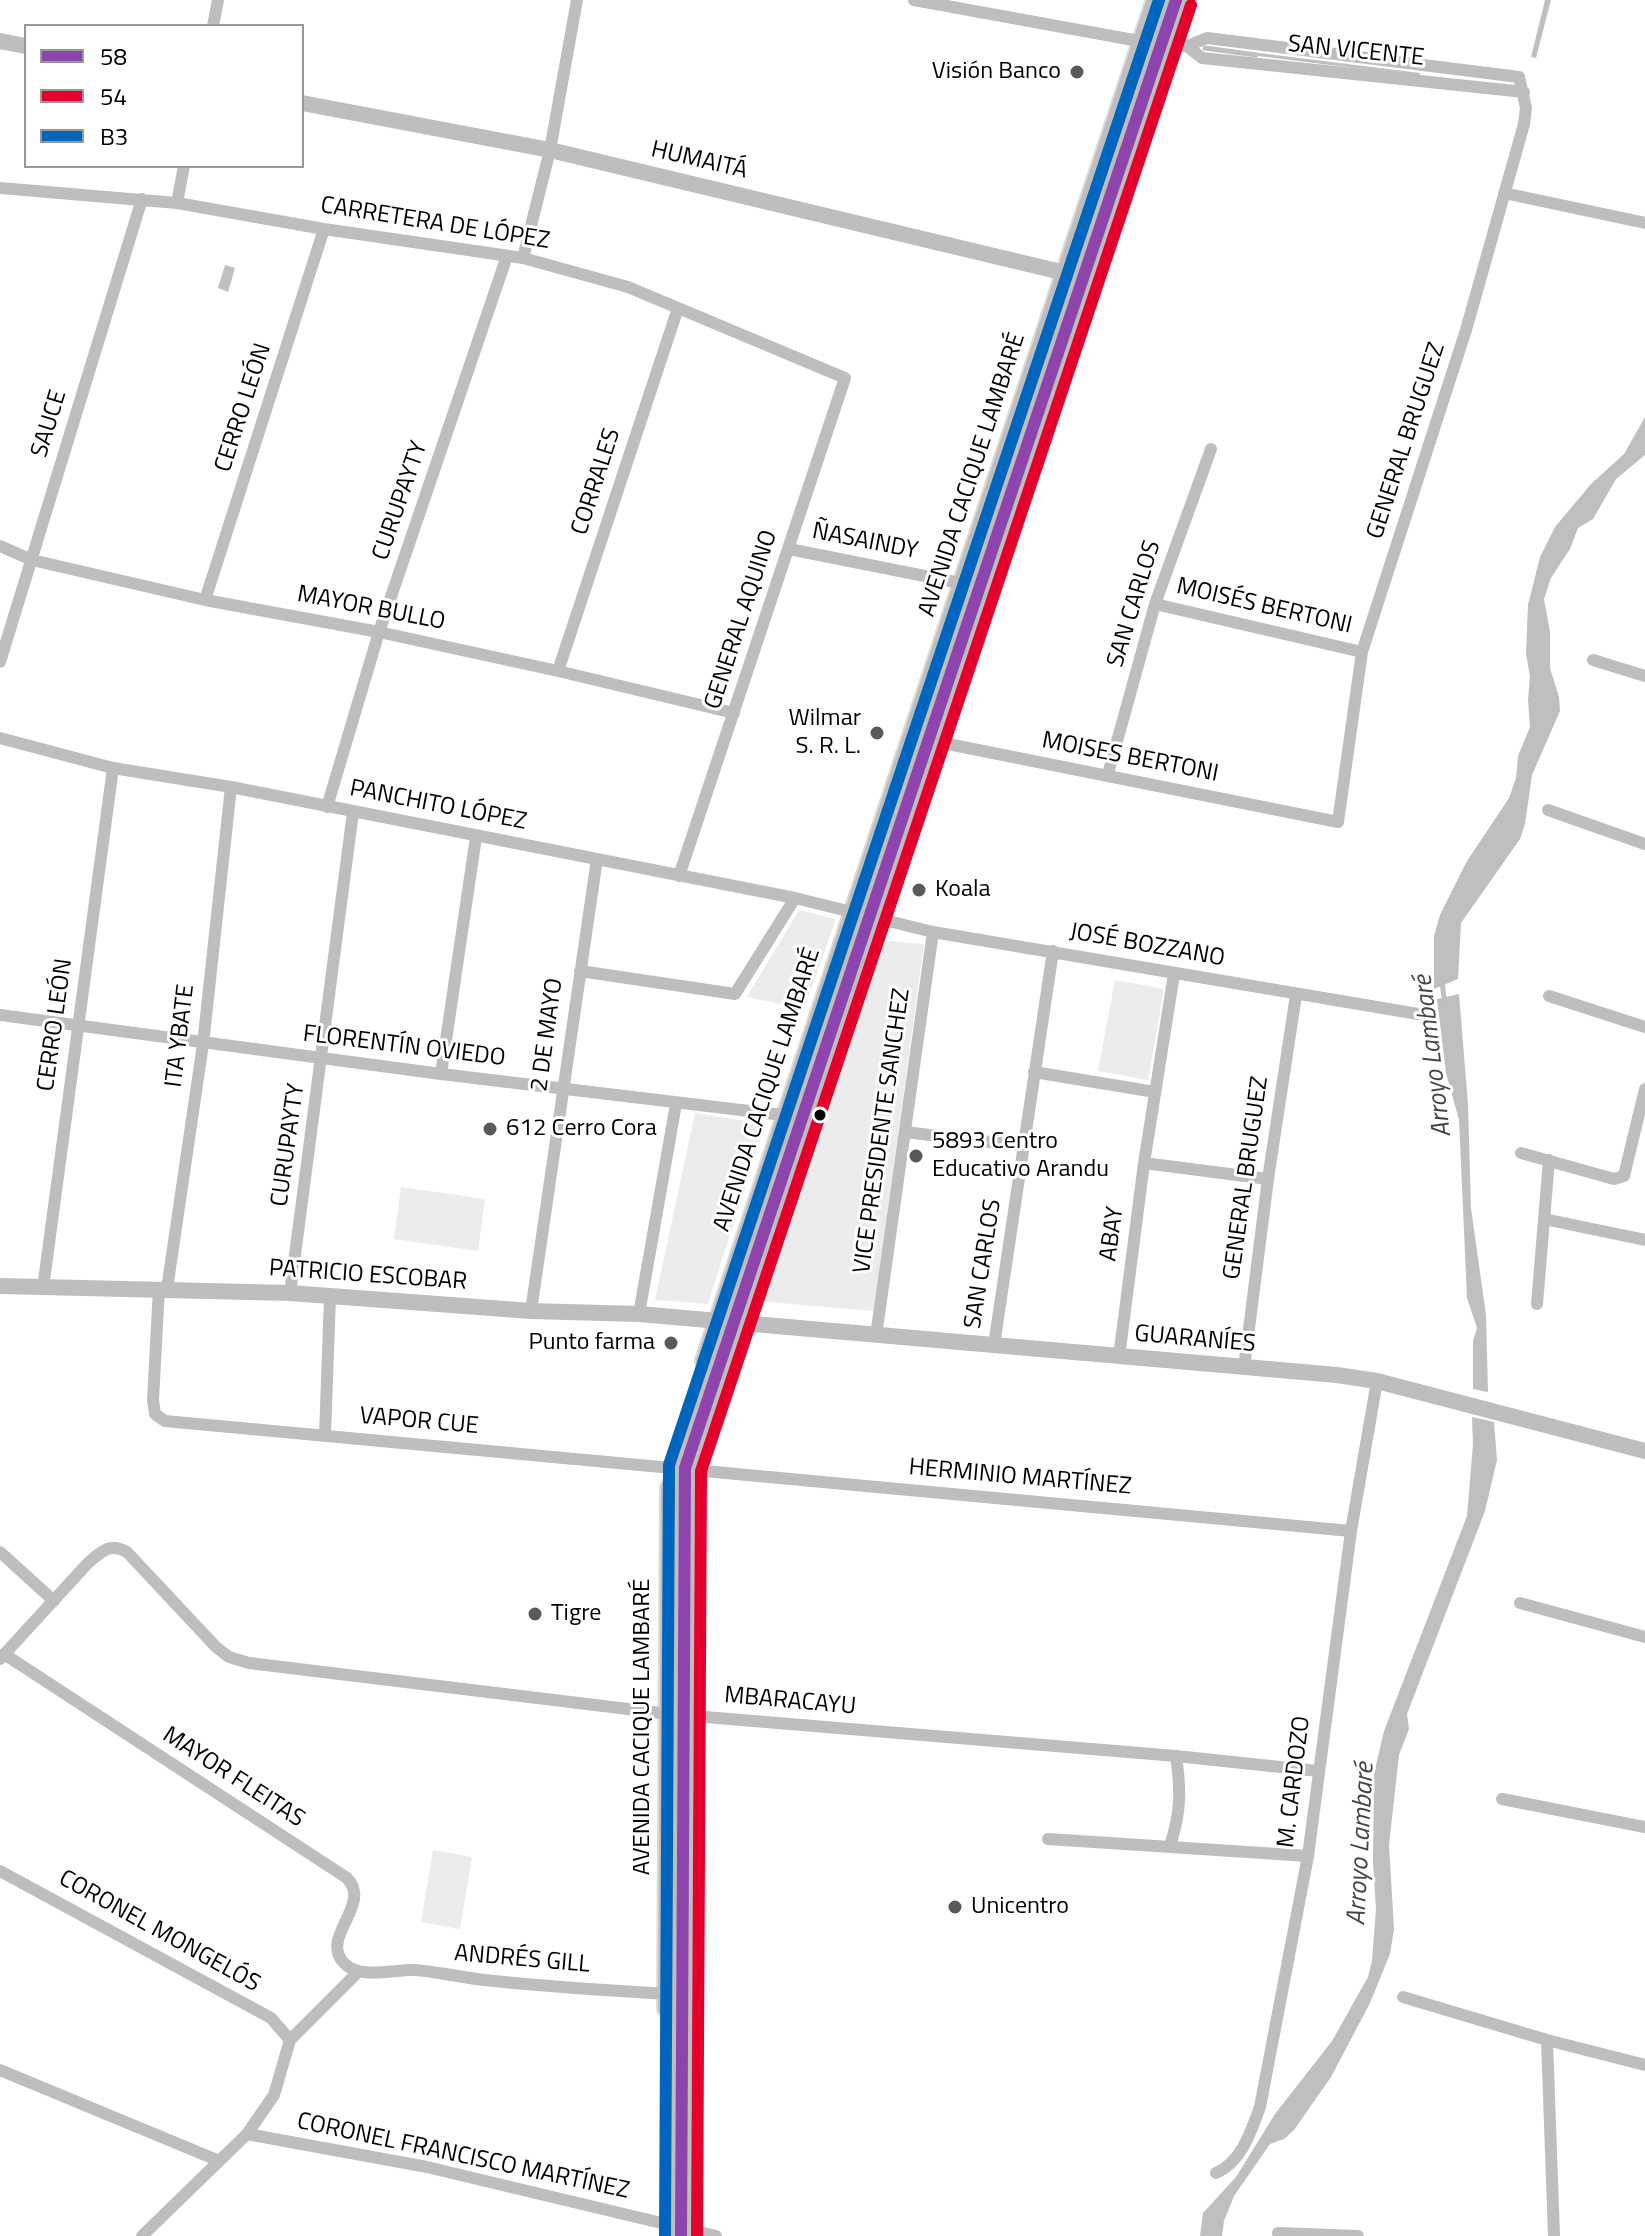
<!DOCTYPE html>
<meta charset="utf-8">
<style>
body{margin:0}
#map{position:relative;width:1645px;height:2236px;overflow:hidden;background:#fff;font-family:"Titillium Web",sans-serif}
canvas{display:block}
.legend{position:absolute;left:24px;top:24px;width:280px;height:144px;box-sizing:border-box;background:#fff;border:2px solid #999;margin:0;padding:10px 14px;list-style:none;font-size:24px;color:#000}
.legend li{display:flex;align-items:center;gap:16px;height:40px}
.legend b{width:40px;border:2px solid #999}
</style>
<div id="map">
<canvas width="1645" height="2236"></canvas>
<ul class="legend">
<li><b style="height:10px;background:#8e44ad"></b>58</li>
<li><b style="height:10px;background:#e4002b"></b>54</li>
<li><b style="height:10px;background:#0065bd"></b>B3</li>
</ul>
</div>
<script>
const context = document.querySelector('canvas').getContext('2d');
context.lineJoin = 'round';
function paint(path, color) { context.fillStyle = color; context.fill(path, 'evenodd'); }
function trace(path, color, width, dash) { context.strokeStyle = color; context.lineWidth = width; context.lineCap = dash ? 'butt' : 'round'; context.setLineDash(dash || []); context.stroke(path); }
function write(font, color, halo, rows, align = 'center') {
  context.font = font + ' "Titillium Web",sans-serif'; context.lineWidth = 6; context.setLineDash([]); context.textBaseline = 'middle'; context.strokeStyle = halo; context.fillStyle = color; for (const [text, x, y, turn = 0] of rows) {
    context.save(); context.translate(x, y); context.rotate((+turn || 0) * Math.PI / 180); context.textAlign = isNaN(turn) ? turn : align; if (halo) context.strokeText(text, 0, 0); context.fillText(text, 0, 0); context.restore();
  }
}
const green = new Path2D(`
 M 799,910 L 836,919 L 804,1009 L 747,997 Z
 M 877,940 L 924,944 L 874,1311 L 757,1301 Z
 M 1115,980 L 1164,989 L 1148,1080 L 1098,1071 Z
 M 695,1113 L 765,1124 L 708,1304 L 655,1300 Z
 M 401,1187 L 485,1199 L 478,1251 L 394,1239 Z
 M 433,1850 L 472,1857 L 460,1929 L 421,1922 Z`);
const water = new Path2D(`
 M 1545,0 L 1551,0 L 1536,58 L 1531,57 Z
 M 1251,52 L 1420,73 L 1419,76 L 1250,55 Z
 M 225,265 L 235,268 L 228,292 L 218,288 Z
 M 1645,417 L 1645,455 L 1616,479 L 1593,519 L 1578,528 L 1570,549 L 1551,578 L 1544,599 L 1550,632 L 1550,668 L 1559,697 L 1560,711 L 1532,775 L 1525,824 L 1520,839 L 1461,923 L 1458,979 L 1434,989 L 1434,936 L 1440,915 L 1467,861 L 1509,798 L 1516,778 L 1518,756 L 1530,727 L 1528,700 L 1530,676 L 1526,654 L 1528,605 L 1540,557 L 1555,527 L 1591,484 L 1624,454 Z
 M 1459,994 L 1468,1104 L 1471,1208 L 1486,1315 L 1488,1392 L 1473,1389 L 1473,1341 L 1477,1328 L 1467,1298 L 1459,1120 L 1446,1073 L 1437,999 Z
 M 1472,1417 L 1494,1422 L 1497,1460 L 1485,1511 L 1407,1714 L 1409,1729 L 1399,1755 L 1389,1845 L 1394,1929 L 1390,1954 L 1370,2003 L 1331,2077 L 1294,2130 L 1284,2139 L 1270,2144 L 1234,2196 L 1224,2221 L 1222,2236 L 1200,2236 L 1203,2213 L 1236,2177 L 1275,2114 L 1332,2041 L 1368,1977 L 1372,1961 L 1376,1909 L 1373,1862 L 1374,1774 L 1384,1731 L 1467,1516 L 1473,1444 Z`);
const stream = new Path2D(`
 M 1205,48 L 1256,55
 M 1442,982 L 1445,1004`);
const minor = new Path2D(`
 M 914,0 L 1161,45 L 1187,46 L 1207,38 L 1519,77 L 1526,108 L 1524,124 L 1466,330 L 1362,652 L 1338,822 L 923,739
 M 213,26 L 218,0
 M 1187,46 L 1202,58 L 1524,92
 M 0,188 L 177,203 L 324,229 L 523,258 L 628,287 L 845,378 L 679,876
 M 1504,193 L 1645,223
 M 177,203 L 184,166
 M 523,258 L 550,150 L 577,0
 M 0,546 L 32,560 L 205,600 L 379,632 L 558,671 L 734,713
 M 789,549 L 970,585
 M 205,600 L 324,229
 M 1155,604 L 1362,652
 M 1593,660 L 1645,676
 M 0,662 L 142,199
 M 558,671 L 678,308
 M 0,738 L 113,768 L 231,787 L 795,898 L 933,932 L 1418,1014
 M 1108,774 L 1155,604 L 1211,449
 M 327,807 L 379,632 L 507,256
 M 1548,810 L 1645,844
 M 580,971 L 735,994 L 795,898
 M 1549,996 L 1645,1027
 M 0,1015 L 441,1074 L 791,1116
 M 1034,1072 L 1155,1092
 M 441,1074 L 476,837
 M 905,1132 L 1024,1146
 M 1521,1153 L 1614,1179 L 1624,1176 L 1645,1089
 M 1144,1163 L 1268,1179
 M 1544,1219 L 1645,1240
 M 43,1288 L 113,768
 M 159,1288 L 153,1400 L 155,1414 L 165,1421 L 1351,1531
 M 167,1289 L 203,1044 L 231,787
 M 290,1293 L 353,812
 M 1537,1304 L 1549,1160
 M 531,1311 L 597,859
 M 639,1314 L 676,1104
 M 876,1336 L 933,932
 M 994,1345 L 1053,951
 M 1119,1357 L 1144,1163 L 1174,974
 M 1244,1368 L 1268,1179 L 1296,995
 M 325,1435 L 330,1297
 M 0,1552 L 54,1601
 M 1520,1603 L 1645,1637
 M 4,1654 L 347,1878 C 373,1905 319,1937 344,1963 C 359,1980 395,1969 415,1970 C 441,1972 468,1979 494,1981 C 553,1987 612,1991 672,1994
 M 0,1659 L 88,1563 C 101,1552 110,1542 127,1552 L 216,1647 L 229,1657 L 249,1663 L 669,1714 L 1176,1756 L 1318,1771
 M 1502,1799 L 1645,1827
 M 1048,1839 L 1308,1856
 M 1170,1846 C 1181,1812 1181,1790 1176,1756
 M 0,1871 L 271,2018 L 290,2040
 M 1403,1997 L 1547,2040 L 1645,2065
 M 1547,2040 L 1554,2236
 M 0,2070 L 217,2160
 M 247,2134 L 427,2167 L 716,2236
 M 1216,2173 C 1242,2162 1251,2131 1260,2107 L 1308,1856 L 1351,1531 L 1377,1381
 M 1278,2233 L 1358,2236
 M 142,2236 L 247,2134 L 274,2095 L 290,2040 L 359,1971`);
const tertiary = new Path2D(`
 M 0,41 L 26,46
 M 302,103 L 550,150 L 1078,276
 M 0,1286 L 290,1293 L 531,1311 L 639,1314 L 1337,1375 L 1377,1381 L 1645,1451`);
const primary = new Path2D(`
 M 706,1361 L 1157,0
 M 668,2008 L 671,1488
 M 681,2236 L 685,1468 L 1176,0`);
const bus1 = new Path2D(`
 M 681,2236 L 685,1468 L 1176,0`);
const bus2 = new Path2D(`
 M 697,2236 L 701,1471 L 1191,5`);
const bus3 = new Path2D(`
 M 665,2236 L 669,1465 L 1159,0`);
const markers = [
 [1077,72,8,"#595959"],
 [877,733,8,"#595959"],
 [919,890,8,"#595959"],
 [820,1115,7,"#000"],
 [490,1129,8,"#595959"],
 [916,1156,8,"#595959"],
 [671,1343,8,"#595959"],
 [535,1614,8,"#595959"],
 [955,1907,8,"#595959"]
];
const streetNames = [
 ["SAN VICENTE",1356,52,6],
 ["HUMAITÁ",699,161,13],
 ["CARRETERA DE LÓPEZ",435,224,9],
 ["CERRO LEÓN",244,408,-72],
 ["SAUCE",50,424,-73],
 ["GENERAL BRUGUEZ",1407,441,-72],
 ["AVENIDA CACIQUE LAMBARÉ",973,475,-72],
 ["CORRALES",597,482,-72],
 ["CURUPAYTY",401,501,-71],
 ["ÑASAINDY",865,542,11],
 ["SAN CARLOS",1135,604,-73],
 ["MOISÉS BERTONI",1264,607,13],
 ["MAYOR BULLO",371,609,11],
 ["GENERAL AQUINO",742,620,-72],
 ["MOISES BERTONI",1130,758,11],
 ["PANCHITO LÓPEZ",438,806,11],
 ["JOSÉ BOZZANO",1147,946,10],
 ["CERRO LEÓN",56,1025,-82],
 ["2 DE MAYO",548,1035,-82],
 ["ITA YBATE",181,1036,-83],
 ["FLORENTÍN OVIEDO",404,1047,7],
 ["AVENIDA CACIQUE LAMBARÉ",768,1090,-72],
 ["VICE PRESIDENTE SANCHEZ",883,1131,-82],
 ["CURUPAYTY",289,1145,-82],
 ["GENERAL BRUGUEZ",1247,1178,-82],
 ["ABAY",1113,1234,-82],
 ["SAN CARLOS",984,1264,-81],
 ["PATRICIO ESCOBAR",368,1276,4],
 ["GUARANÍES",1195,1340,5],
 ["VAPOR CUE",419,1422,5],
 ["HERMINIO MARTÍNEZ",1020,1478,5],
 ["MBARACAYU",790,1702,5],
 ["AVENIDA CACIQUE LAMBARÉ",643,1727,-90],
 ["MAYOR FLEITAS",233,1778,33],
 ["M. CARDOZO",1295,1782,-83],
 ["CORONEL MONGELÓS",159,1932,29],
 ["ANDRÉS GILL",522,1960,5],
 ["CORONEL FRANCISCO MARTÍNEZ",463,2157,12]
];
const poiNames = [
 ["Visión Banco",1061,72,"right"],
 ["Wilmar",861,719,"right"],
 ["S. R. L.",861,747,"right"],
 ["Koala",935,890],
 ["612 Cerro Cora",506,1129],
 ["5893 Centro",932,1142],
 ["Educativo Arandu",932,1170],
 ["Punto farma",655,1343,"right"],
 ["Tigre",551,1614],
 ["Unicentro",971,1907]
];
const waterNames = [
 ["Arroyo Lambaré",1434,1056,-97],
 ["Arroyo Lambaré",1362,1844,-87]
];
paint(green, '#ececec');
paint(water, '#bfbfbf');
trace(stream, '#bfbfbf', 5);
trace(primary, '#dbdbdb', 24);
trace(minor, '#bebebe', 12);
trace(tertiary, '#bebebe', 16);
trace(primary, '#bebebe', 20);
trace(bus1, '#8e44ad', 12);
trace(bus2, '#e4002b', 12);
trace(bus3, '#0065bd', 12);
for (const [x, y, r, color] of markers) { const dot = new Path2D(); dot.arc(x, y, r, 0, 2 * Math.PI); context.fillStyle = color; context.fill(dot); trace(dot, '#fff', 3); }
write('24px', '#000', '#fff', streetNames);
write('24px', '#000', '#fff', poiNames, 'left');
write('italic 26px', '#444', '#fff', waterNames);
</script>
